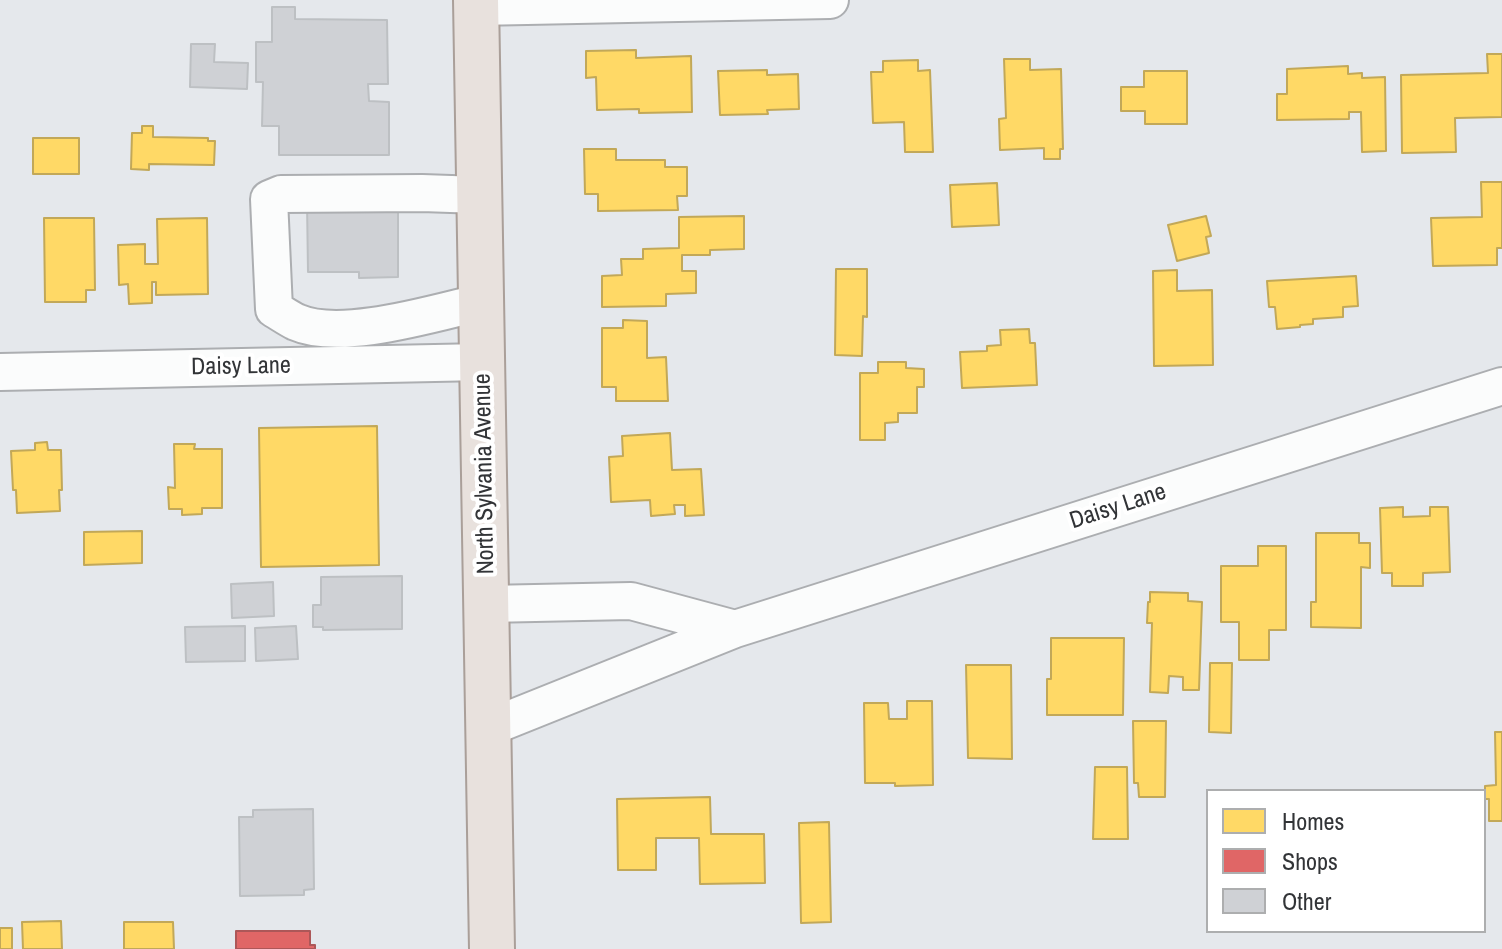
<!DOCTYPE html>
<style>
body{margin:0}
#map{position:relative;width:1502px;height:949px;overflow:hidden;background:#e5e8ec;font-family:"Archivo Narrow",sans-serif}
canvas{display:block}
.legend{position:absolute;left:1206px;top:789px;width:280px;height:144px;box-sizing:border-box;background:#fff;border:2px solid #adaeaf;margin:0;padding:10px 14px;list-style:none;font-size:24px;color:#323437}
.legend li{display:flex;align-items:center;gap:16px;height:40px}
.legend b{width:40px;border:2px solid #adaeaf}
</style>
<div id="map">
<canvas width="1502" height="949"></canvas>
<ul class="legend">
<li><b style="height:22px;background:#ffd966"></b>Homes</li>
<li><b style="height:22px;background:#e06666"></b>Shops</li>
<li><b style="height:22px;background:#cfd1d5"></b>Other</li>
</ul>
</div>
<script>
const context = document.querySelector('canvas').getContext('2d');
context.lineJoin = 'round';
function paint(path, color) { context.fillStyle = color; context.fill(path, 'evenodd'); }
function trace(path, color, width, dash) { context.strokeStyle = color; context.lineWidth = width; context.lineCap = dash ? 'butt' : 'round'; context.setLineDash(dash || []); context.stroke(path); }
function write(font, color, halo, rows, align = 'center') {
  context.font = font + ' "Archivo Narrow",sans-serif'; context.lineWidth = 8; context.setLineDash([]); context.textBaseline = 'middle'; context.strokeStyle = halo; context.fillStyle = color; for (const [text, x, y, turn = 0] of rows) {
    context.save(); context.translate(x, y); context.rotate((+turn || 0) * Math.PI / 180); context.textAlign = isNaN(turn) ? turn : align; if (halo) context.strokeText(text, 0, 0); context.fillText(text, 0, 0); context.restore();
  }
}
const homes = new Path2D(`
 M 636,50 L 636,58 L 691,56 L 692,112 L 639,113 L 639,109 L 597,110 L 596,77 L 586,78 L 586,51 Z
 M 1487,54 L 1502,54 L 1502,117 L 1455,118 L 1456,152 L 1402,153 L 1401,75 L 1488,73 Z
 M 1004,59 L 1030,59 L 1030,70 L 1061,69 L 1063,149 L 1060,149 L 1060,159 L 1044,159 L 1044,148 L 1000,150 L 999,119 L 1006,118 Z
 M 918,60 L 918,71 L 930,70 L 933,152 L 905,152 L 904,122 L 873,123 L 871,72 L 883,72 L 883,61 Z
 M 1348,66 L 1348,74 L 1362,73 L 1362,78 L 1385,77 L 1386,151 L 1362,152 L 1361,112 L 1349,112 L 1349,119 L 1277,120 L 1277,94 L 1287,94 L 1287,69 Z
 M 767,70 L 767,75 L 798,74 L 799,109 L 767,110 L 768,114 L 720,115 L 718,71 Z
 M 1144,71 L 1187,71 L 1187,124 L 1145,124 L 1145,111 L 1121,111 L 1121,87 L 1144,87 Z
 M 142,126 L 153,126 L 153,137 L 208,138 L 208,141 L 215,141 L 214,165 L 149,164 L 149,170 L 131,169 L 132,133 L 142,133 Z
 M 33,138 L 79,138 L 79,174 L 33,174 Z
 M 584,149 L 616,149 L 616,160 L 665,160 L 665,167 L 687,167 L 687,196 L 677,196 L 678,210 L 598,211 L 598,194 L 585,194 Z
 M 1481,182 L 1502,182 L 1502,248 L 1497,248 L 1497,265 L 1433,266 L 1431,218 L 1482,217 Z
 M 997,183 L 999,225 L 952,227 L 950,185 Z
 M 744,216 L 744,249 L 710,250 L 710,255 L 682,255 L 682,271 L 696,271 L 696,293 L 666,294 L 666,306 L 602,307 L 602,276 L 622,275 L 621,259 L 643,259 L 643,249 L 679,248 L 679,217 Z
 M 1206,216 L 1211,236 L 1206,237 L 1209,253 L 1177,261 L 1168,225 Z
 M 44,218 L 94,218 L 95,290 L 86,290 L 86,302 L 45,302 Z
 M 207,218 L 208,294 L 156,295 L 156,282 L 152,282 L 152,303 L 129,304 L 128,284 L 119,285 L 118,245 L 145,244 L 145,264 L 158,264 L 157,219 Z
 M 836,269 L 867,269 L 867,317 L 863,316 L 862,356 L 835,355 Z
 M 1177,270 L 1177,291 L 1212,290 L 1213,365 L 1154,366 L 1153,271 Z
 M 1356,276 L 1358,306 L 1343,307 L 1343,317 L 1313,319 L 1313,324 L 1300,325 L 1300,327 L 1277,329 L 1275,307 L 1269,307 L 1267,281 Z
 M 623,320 L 647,321 L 647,358 L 666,357 L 668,401 L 616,401 L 616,387 L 602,387 L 602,328 L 623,328 Z
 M 1029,329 L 1030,343 L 1035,343 L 1037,385 L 962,388 L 960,352 L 987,351 L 987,346 L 1001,345 L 1000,330 Z
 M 878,362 L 906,362 L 906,368 L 924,369 L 924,387 L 917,387 L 917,413 L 898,413 L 898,422 L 885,423 L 885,440 L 860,440 L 860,373 L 878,373 Z
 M 377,426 L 379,565 L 261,567 L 259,428 Z
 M 670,433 L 672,470 L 701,469 L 704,515 L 685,516 L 685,505 L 674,505 L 675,514 L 651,516 L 650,500 L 611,502 L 609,457 L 623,456 L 622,436 Z
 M 47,442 L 48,450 L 61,450 L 62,490 L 59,490 L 60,511 L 17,513 L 16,490 L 13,490 L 11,451 L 35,450 L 35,443 Z
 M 174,444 L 195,444 L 194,449 L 222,449 L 222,508 L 202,508 L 202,514 L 182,515 L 182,509 L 169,509 L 168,487 L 175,488 Z
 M 1403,507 L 1403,517 L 1430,516 L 1430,507 L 1448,507 L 1450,572 L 1423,573 L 1423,586 L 1392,586 L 1392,573 L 1382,573 L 1380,508 Z
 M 142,531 L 142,563 L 84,565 L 84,532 Z
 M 1316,533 L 1359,533 L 1359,543 L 1370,543 L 1370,568 L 1361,567 L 1361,628 L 1311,627 L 1311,602 L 1316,602 Z
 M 1258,546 L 1286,546 L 1286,630 L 1269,630 L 1269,660 L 1239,660 L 1239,622 L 1221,622 L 1221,566 L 1258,566 Z
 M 1150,592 L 1188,593 L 1188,601 L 1202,602 L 1199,690 L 1183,690 L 1183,677 L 1169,676 L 1168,693 L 1150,692 L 1152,623 L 1147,623 L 1148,602 L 1150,602 Z
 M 1051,638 L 1124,638 L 1123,715 L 1047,715 L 1047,679 L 1051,679 Z
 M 1210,663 L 1232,663 L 1231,733 L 1209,732 Z
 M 966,665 L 1011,665 L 1012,759 L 968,758 Z
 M 907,701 L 932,701 L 933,785 L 895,786 L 895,783 L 865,783 L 864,703 L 888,703 L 889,719 L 907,719 Z
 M 1133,721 L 1166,721 L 1165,797 L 1139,797 L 1138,783 L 1134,783 Z
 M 1495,732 L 1502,732 L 1502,821 L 1489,821 L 1489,799 L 1485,799 L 1485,786 L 1496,785 Z
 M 1095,767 L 1127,767 L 1128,839 L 1093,839 Z
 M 710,797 L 711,834 L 764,834 L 765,883 L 700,884 L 699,838 L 656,838 L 656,870 L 618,870 L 617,799 Z
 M 829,822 L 831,922 L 801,923 L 799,823 Z
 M 61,921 L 62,949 L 23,949 L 22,922 Z
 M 124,922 L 173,922 L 174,949 L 124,949 Z
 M 0,928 L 12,928 L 12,949 L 0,949 Z`);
const shops = new Path2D(`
 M 236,931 L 310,931 L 310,945 L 315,945 L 315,949 L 236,949 Z`);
const building = new Path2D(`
 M 272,7 L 295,7 L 295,19 L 387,20 L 388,84 L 368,84 L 369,101 L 389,102 L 389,155 L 279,155 L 279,126 L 262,126 L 263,82 L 256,82 L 256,42 L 272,42 Z
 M 191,44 L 215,44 L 214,62 L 248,63 L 247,89 L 190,87 Z
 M 398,201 L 398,277 L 359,278 L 359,272 L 308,272 L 307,202 Z
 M 402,576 L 402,629 L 323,630 L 323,627 L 313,627 L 313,605 L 321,605 L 321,577 Z
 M 273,582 L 274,616 L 232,618 L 231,584 Z
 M 245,626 L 245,661 L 186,662 L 185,627 Z
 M 296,626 L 298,659 L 256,661 L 255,628 Z
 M 313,809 L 314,889 L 304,890 L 304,895 L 240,896 L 239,817 L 253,817 L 253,810 Z`);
const minor = new Path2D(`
 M 476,7 L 830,0
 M 480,195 L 422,193 L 281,194 L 269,199 L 274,309 C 281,313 288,318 296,322 C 341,342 434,313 482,302
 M 0,372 L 483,362
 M 487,604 L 631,601 L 735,629
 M 488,728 L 735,629 L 1502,386`);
const major = new Path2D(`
 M 476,0 L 492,949`);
const streetNames = [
 ["Daisy Lane",241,367,-1],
 ["North Sylvania Avenue",485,474,-91],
 ["Daisy Lane",1118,507,-18]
];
paint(homes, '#ffd966');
trace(homes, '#c2a858', 2);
paint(shops, '#e06666');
trace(shops, '#ac5758', 2);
paint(building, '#cfd1d5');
trace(building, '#bdc0c3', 2);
trace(minor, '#acaeb1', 40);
trace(major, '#aa9f99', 48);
trace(minor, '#fbfcfc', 36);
trace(major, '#e8e1dd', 44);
write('24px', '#323437', '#fff', streetNames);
</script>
